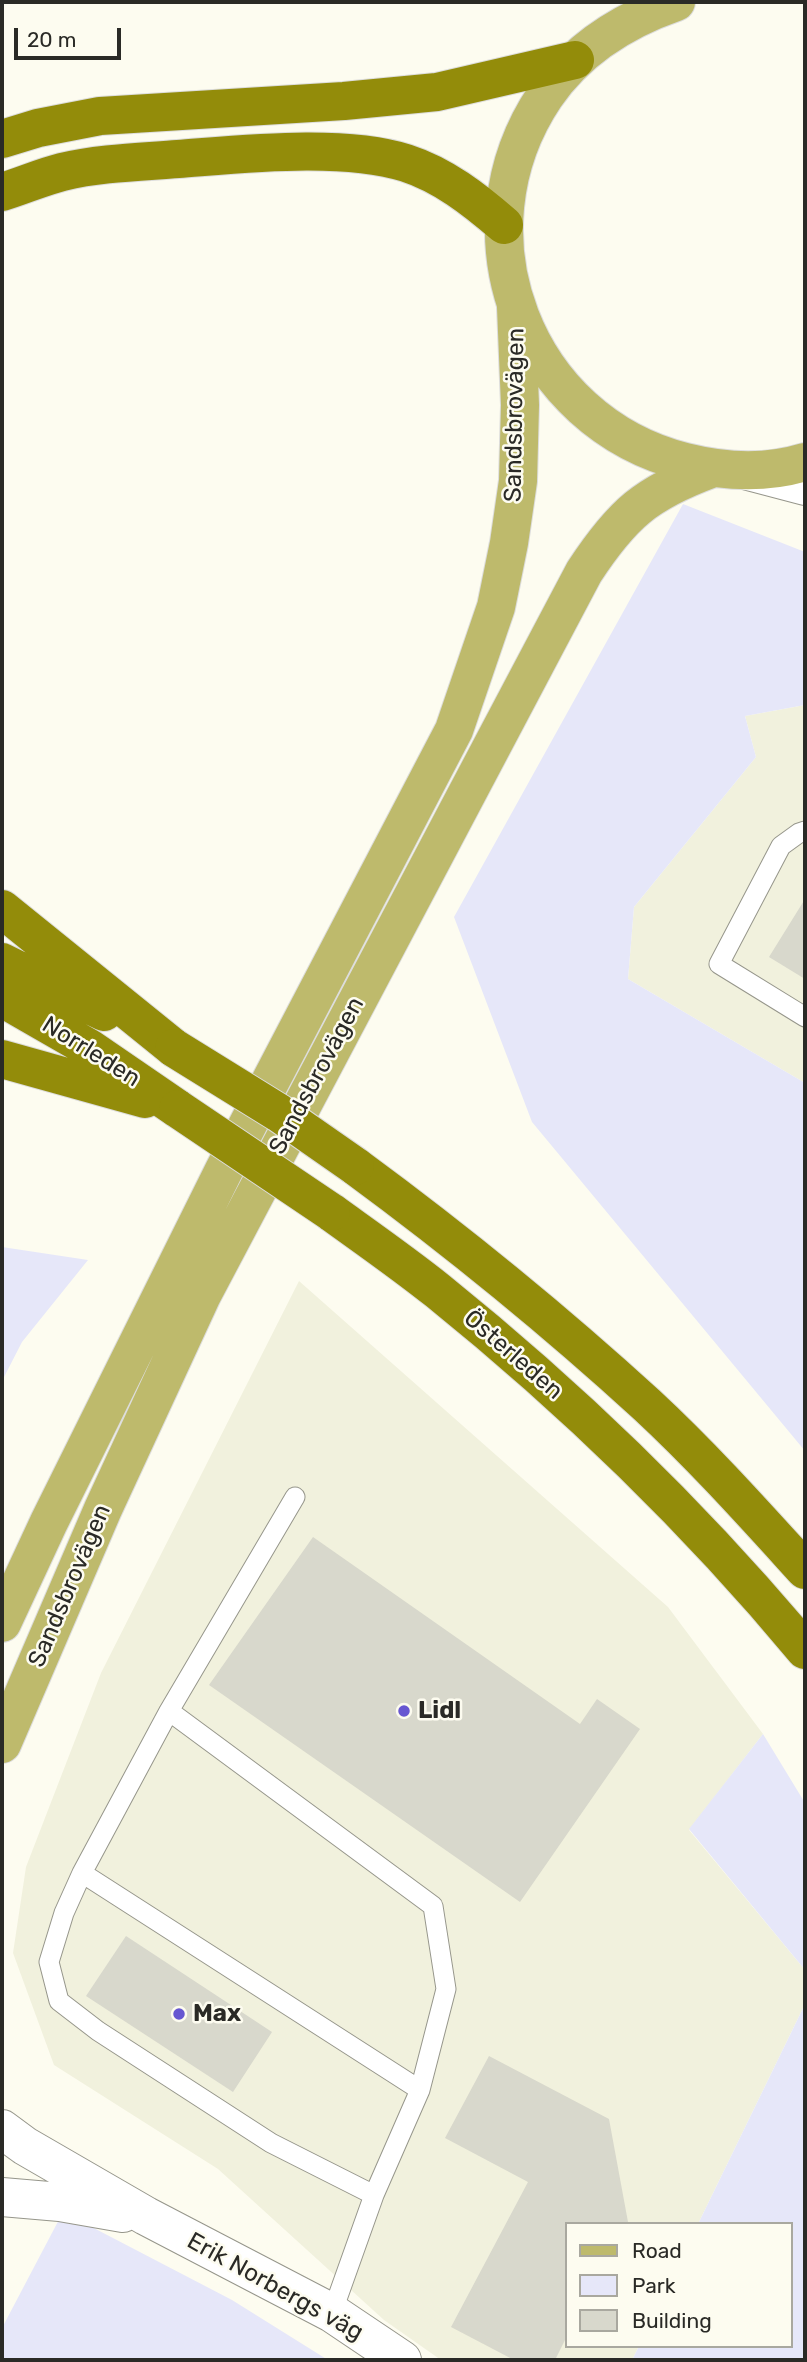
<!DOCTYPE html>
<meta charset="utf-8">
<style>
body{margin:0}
#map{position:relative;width:807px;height:2362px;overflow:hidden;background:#fdfcf0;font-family:Rubik,sans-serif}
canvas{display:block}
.frame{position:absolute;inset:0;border:4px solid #2a2a26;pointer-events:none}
.legend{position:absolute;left:565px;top:2222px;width:228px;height:126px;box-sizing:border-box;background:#fdfcf0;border:2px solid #a9a89f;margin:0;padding:9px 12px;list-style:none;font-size:21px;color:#2a2a26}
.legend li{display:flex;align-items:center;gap:14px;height:35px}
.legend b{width:35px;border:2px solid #a9a89f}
.scale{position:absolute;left:14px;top:28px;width:107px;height:32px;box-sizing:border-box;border:4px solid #2a2a26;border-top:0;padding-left:9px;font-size:21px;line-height:24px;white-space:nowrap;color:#2a2a26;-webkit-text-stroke:5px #fdfcf0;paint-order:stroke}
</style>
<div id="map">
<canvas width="807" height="2362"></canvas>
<div class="frame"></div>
<ul class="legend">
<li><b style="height:9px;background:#beba6c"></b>Road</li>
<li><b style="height:19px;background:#e6e7f9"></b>Park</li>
<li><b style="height:19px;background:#d8d8cc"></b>Building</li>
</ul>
<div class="scale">20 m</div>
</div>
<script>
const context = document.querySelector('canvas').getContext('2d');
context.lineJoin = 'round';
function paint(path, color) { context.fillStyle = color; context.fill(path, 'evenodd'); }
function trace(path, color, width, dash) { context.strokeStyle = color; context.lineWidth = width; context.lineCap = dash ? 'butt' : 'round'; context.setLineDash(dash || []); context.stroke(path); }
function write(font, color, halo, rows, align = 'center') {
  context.font = font + ' Rubik,sans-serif'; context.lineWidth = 5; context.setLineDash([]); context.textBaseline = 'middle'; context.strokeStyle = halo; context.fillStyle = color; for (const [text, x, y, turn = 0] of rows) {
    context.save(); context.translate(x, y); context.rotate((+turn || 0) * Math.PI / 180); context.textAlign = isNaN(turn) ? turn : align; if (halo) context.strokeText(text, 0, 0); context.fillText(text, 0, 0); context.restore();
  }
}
const built = new Path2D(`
 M 805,705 L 805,1083 L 628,979 L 634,907 L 756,757 L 745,716 Z
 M 299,1281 L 668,1607 L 763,1734 L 689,1830 L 805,1970 L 805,2004 L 698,2224 L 567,2224 L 567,2346 L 639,2346 L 632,2360 L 441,2360 L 384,2320 L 218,2169 L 54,2065 L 13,1953 L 26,1867 L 101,1673 Z`);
const green = new Path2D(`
 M 683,504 L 805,552 L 805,705 L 745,716 L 756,757 L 634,907 L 628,979 L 805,1083 L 805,1451 L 532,1122 L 454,917 Z
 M 2,1247 L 88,1260 L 22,1342 L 2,1381 Z
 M 763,1734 L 805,1803 L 805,1970 L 689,1829 Z
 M 805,2004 L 805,2360 L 632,2360 L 639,2346 L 791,2346 L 791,2224 L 698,2224 Z
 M 63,2212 L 232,2300 L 328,2360 L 2,2360 L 2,2328 Z`);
const building = new Path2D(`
 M 805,899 L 805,979 L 769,957 Z
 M 313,1537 L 580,1724 L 597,1699 L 640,1729 L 520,1902 L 209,1685 Z
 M 126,1936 L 272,2032 L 233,2092 L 86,1996 Z
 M 489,2056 L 609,2119 L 628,2222 L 567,2224 L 567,2336 L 555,2360 L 514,2360 L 451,2327 L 528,2182 L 445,2138 Z`);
const lane = new Path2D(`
 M 805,831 L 799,833 L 781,846 L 719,964 L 805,1017
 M 295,1497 L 169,1711 L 82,1873 L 64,1913 L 49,1962 L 59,2001 L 98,2031 L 271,2143 L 374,2195
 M 169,1711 L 433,1906 L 446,1989 L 420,2090 L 374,2195 L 332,2313
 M 82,1873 L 420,2090`);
const street = new Path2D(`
 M 748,471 L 805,486
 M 2,2129 L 25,2146 L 146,2216 L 332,2313 L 402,2360
 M 2,2197 L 60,2202 L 123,2213`);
const primary = new Path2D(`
 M 676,2 C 624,20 577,49 545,96 C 452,234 525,422 685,462 C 725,472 766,474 805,462
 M 2,1623 L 49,1522 L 224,1170 L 454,730 L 496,607 L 509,543 L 518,481 L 520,405 L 516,307
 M 2,1744 L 103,1509 L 202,1295 L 584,572 C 622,514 646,493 711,469`);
const highway = new Path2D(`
 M 2,139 L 38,128 L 100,116 L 344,101 L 437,92 L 575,60
 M 2,192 C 22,186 42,177 62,172 C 100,163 140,162 178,159 C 244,154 343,143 406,163 C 443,175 474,199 504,225
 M 2,909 L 174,1048
 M 2,962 L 104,1012
 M 2,998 L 89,1048 L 178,1109
 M 2,1059 L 145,1099
 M 355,1166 C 457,1241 554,1320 647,1405 C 703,1457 754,1514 805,1570
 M 331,1212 C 367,1238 403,1263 438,1291 C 572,1399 695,1518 805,1650`);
const highwayBridge = new Path2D(`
 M 174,1048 L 279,1113 L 355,1166
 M 178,1109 L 331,1212`);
const markers = [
 [404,1711,7,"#6757d1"],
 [179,2014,7,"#6757d1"]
];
const streetNames = [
 ["Sandsbrovägen",515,415,-89],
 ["Norrleden",91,1052,32],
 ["Sandsbrovägen",317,1076,-62],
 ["Österleden",513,1355,41],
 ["Sandsbrovägen",70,1586,-67],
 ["Erik Norbergs väg",275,2287,29]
];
const poiNames = [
 ["Lidl",418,1711],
 ["Max",193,2014]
];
paint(built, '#f1f1dd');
paint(green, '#e6e7f9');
paint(building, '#d8d8cc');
trace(lane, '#96968b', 21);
trace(street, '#96968b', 40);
trace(primary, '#dddddc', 40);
trace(highway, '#dddddc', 40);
trace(lane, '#fff', 19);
trace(street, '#fff', 38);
trace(primary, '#beba6c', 38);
trace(highway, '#938c0a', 38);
trace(highwayBridge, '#dddddc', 40, []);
trace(highwayBridge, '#938c0a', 38);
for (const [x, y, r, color] of markers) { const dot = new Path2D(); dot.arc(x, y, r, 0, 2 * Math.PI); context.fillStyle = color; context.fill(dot); trace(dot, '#fdfcf0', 2.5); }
write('24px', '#2a2a26', '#fdfcf0', streetNames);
write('bold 24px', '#2a2a26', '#fdfcf0', poiNames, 'left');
</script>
